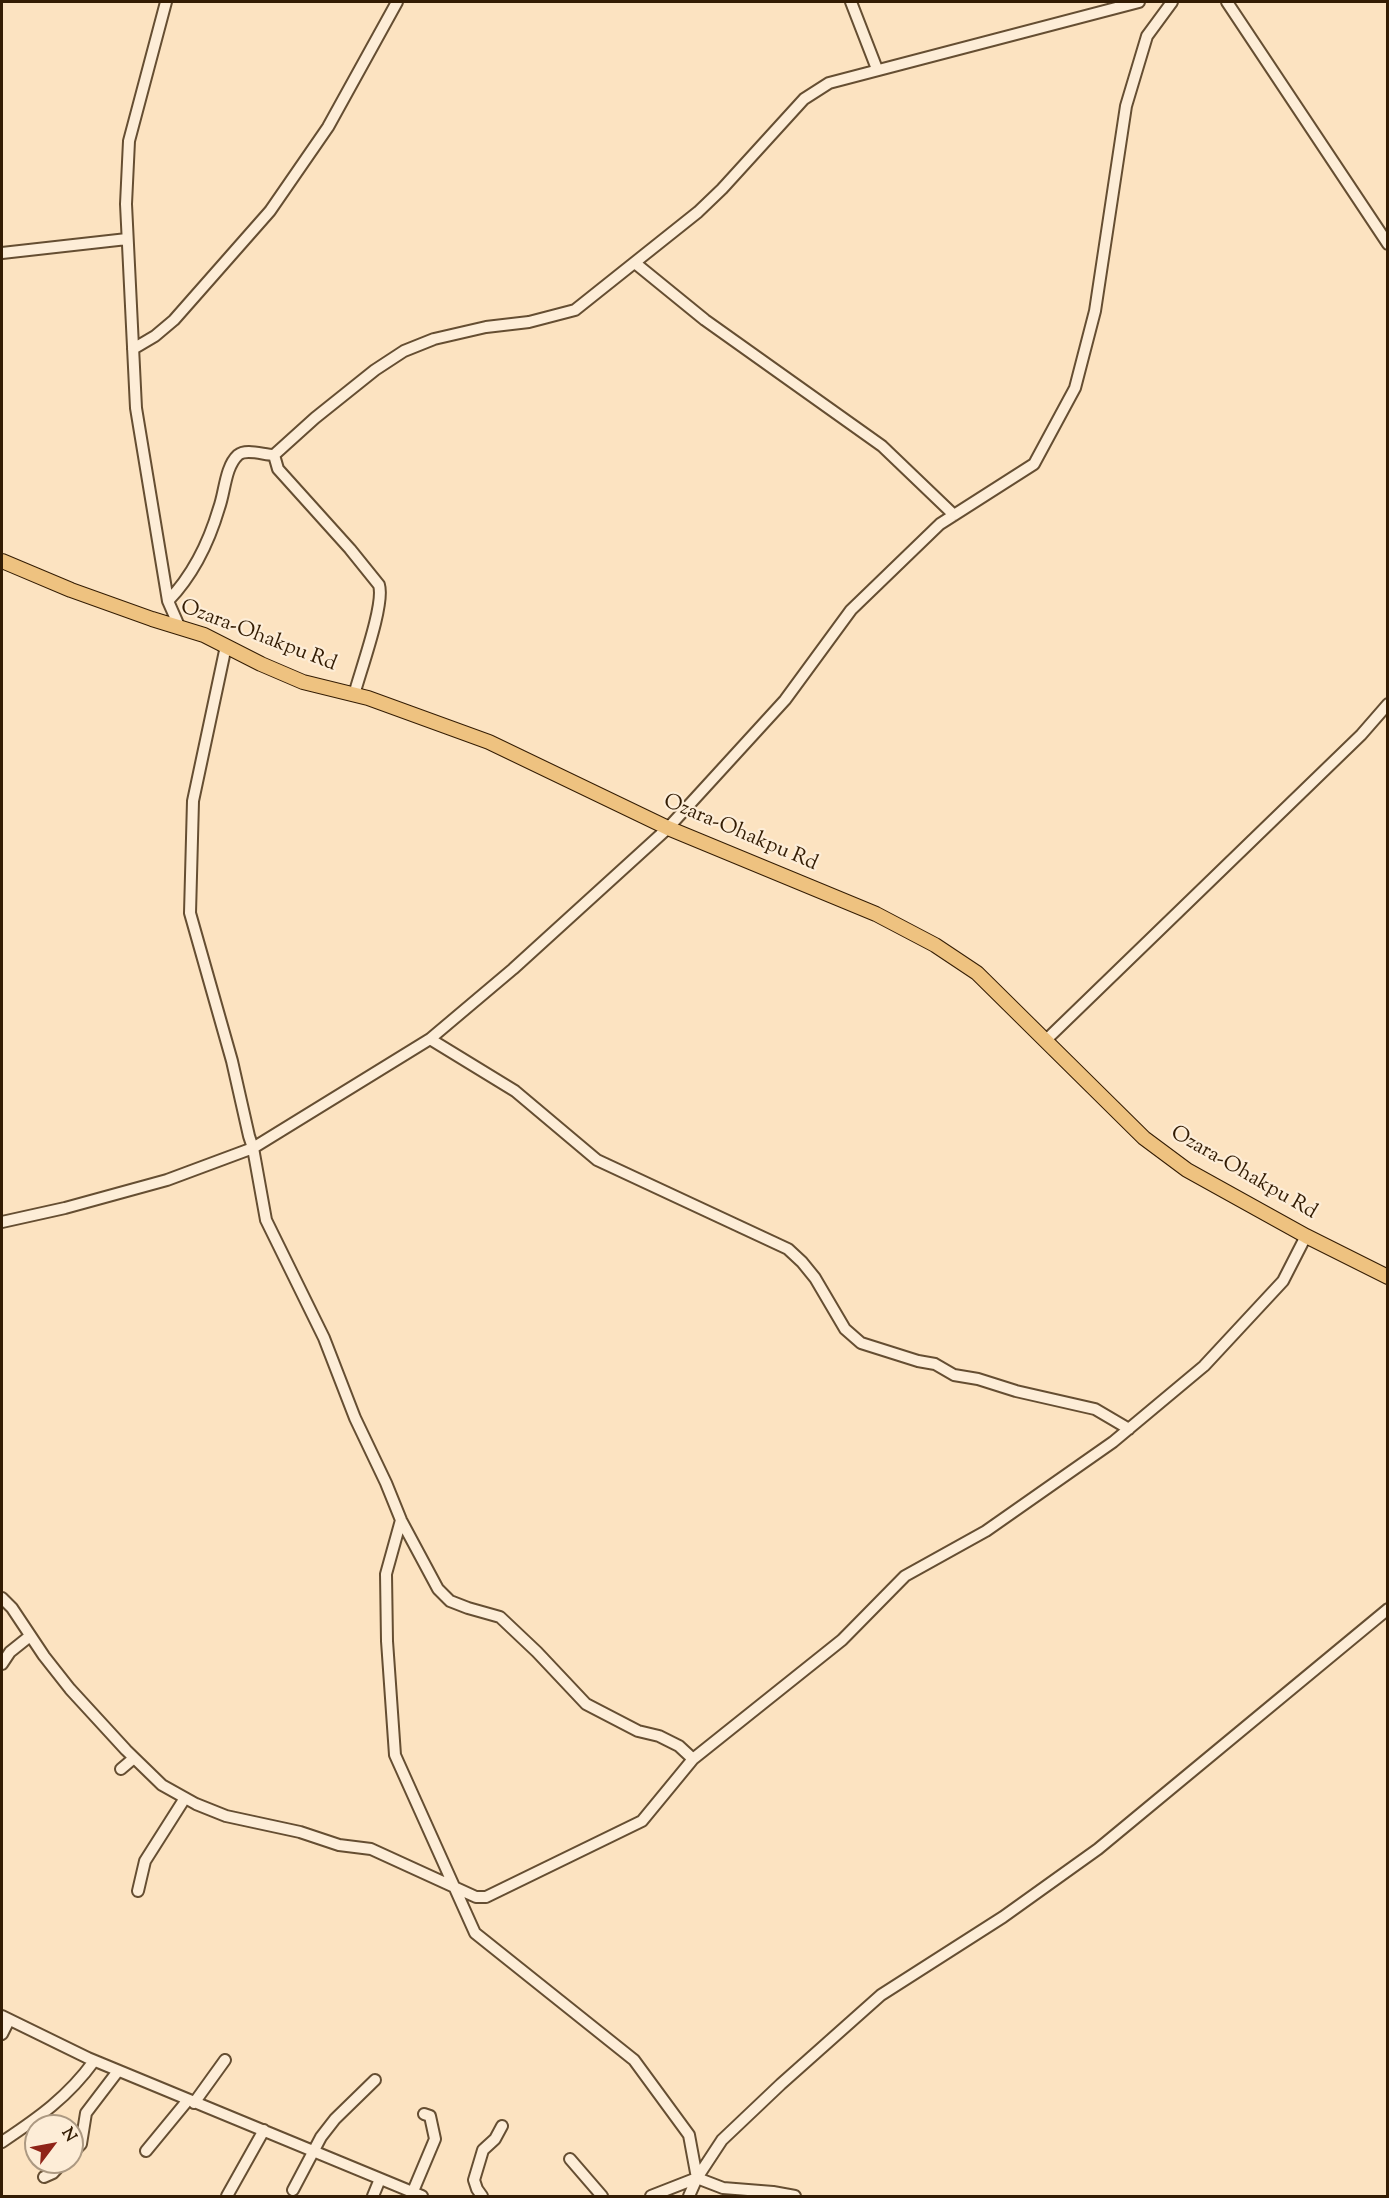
<!DOCTYPE html>
<style>
body{margin:0}
#map{position:relative;width:1389px;height:2198px;overflow:hidden;background:#fce3c1;font-family:"Sorts Mill Goudy",serif}
canvas{display:block}
.frame{position:absolute;inset:0;border:3px solid #331c03;pointer-events:none}
.north{position:absolute;left:24px;top:2114px;width:60px;height:60px;box-sizing:border-box;background:#fdedd7;border:2px solid #ac9982;border-radius:50%;rotate:58deg;font-size:16px;font-weight:700;line-height:24px;text-align:center;color:#331c03}
.north::after{content:'';display:block;margin:auto;width:21px;height:27px;background:#8f2418;clip-path:polygon(50% 0,100% 100%,50% 72%,0 100%)}
</style>
<div id="map">
<canvas width="1389" height="2198"></canvas>
<div class="frame"></div>
<div class="north">N</div>
</div>
<script>
const context = document.querySelector('canvas').getContext('2d');
context.lineJoin = 'round';
function trace(path, color, width, dash) { context.strokeStyle = color; context.lineWidth = width; context.lineCap = dash ? 'butt' : 'round'; context.setLineDash(dash || []); context.stroke(path); }
function write(font, color, halo, rows, align = 'center') {
  context.font = font + ' "Sorts Mill Goudy",serif'; context.lineWidth = 4.5; context.setLineDash([]); context.textBaseline = 'middle'; context.strokeStyle = halo; context.fillStyle = color; for (const [text, x, y, turn = 0] of rows) {
    context.save(); context.translate(x, y); context.rotate((+turn || 0) * Math.PI / 180); context.textAlign = isNaN(turn) ? turn : align; if (halo) context.strokeText(text, 0, 0); context.fillText(text, 0, 0); context.restore();
  }
}
const minor = new Path2D(`
 M 166,2 L 129,141 L 126,204 L 136,408 L 168,601 L 179,626
 M 851,2 L 877,69
 M 1227,2 L 1388,244
 M 2,253 L 127,239
 M 635,263 L 705,320 L 882,446 L 954,515
 M 133,349 L 155,336 L 174,320 L 270,211 L 328,127 L 397,2
 M 274,455 L 278,469 L 350,549 L 379,585 C 385,604 360,672 354,695
 M 168,601 C 193,575 209,542 219,508 C 225,492 225,467 238,455 C 246,448 264,455 274,455 L 315,418 L 375,370 L 404,351 L 434,339 L 486,327 L 529,322 L 575,310 L 698,212 L 722,189 L 804,99 L 829,83 L 1139,2
 M 226,646 L 193,801 L 190,913 L 232,1061 L 249,1136 L 253,1148 L 266,1220 L 324,1338 L 355,1418 L 386,1483 L 401,1520 L 438,1589 L 450,1601 L 468,1608 L 500,1617 L 537,1652 L 586,1704 L 638,1731 L 659,1736 L 679,1746 L 693,1759
 M 430,1039 L 515,1091 L 597,1160 L 788,1249 L 802,1262 L 815,1278 L 845,1329 L 861,1343 L 918,1361 L 935,1364 L 954,1375 L 978,1379 L 1016,1391 L 1095,1409 L 1129,1429
 M 1046,1040 L 1361,735 L 1388,704
 M 2,1222 L 65,1208 L 167,1180 L 253,1148 L 430,1039 L 513,969 L 668,828 L 785,700 L 851,610 L 940,524 L 1034,464 L 1075,388 L 1095,311 L 1126,106 L 1147,36 L 1172,2
 M 401,1520 L 386,1574 L 387,1641 L 395,1755 L 475,1933 L 634,2060 L 689,2135 L 697,2178 L 689,2196
 M 2,1598 L 12,1608 L 44,1656 L 70,1689 L 126,1750 L 162,1785 L 196,1804 L 226,1816 L 300,1832 L 339,1845 L 371,1849 L 476,1897 L 486,1897 L 642,1821 L 693,1759 L 842,1640 L 905,1576 L 986,1531 L 1113,1442 L 1204,1366 L 1283,1281 L 1306,1236
 M 2,1664 L 10,1652 L 30,1636
 M 121,1769 L 134,1758
 M 138,1891 L 145,1861 L 185,1798
 M 2,2016 L 88,2058 L 422,2196
 M 2,2034 L 9,2020
 M 194,2103 L 225,2060
 M 2,2142 C 38,2118 68,2097 94,2061
 M 146,2151 L 188,2100
 M 72,2153 L 81,2144 L 86,2113 L 118,2071
 M 570,2159 L 602,2196
 M 44,2177 L 53,2173 L 63,2162
 M 697,2178 L 723,2188 L 773,2192 L 795,2196
 M 293,2190 L 321,2137 L 335,2119 L 375,2080
 M 227,2196 L 264,2130
 M 373,2196 L 380,2179
 M 411,2196 L 435,2139 L 430,2116 L 424,2114
 M 482,2196 L 477,2189 L 474,2180 L 483,2150 L 495,2139 L 502,2126
 M 651,2196 L 697,2178 L 722,2140 L 781,2084 L 881,1995 L 1003,1917 L 1098,1849 L 1388,1609`);
const major = new Path2D(`
 M 2,561 L 71,590 L 152,619 L 204,635 L 261,664 L 303,682 L 368,698 L 489,742 L 668,828 L 876,914 L 935,945 L 977,973 L 1144,1138 L 1187,1170 L 1306,1236 L 1388,1277`);
const streetNames = [
 ["Ozara-Ohakpu Rd",258,637,21],
 ["Ozara-Ohakpu Rd",740,834,23],
 ["Ozara-Ohakpu Rd",1243,1174,30]
];
trace(minor, '#654e32', 14);
trace(major, '#331c03', 16);
trace(minor, '#fdedd7', 10);
trace(major, '#eec280', 14);
write('21px', '#331c03', '#fdedd7', streetNames);
</script>
